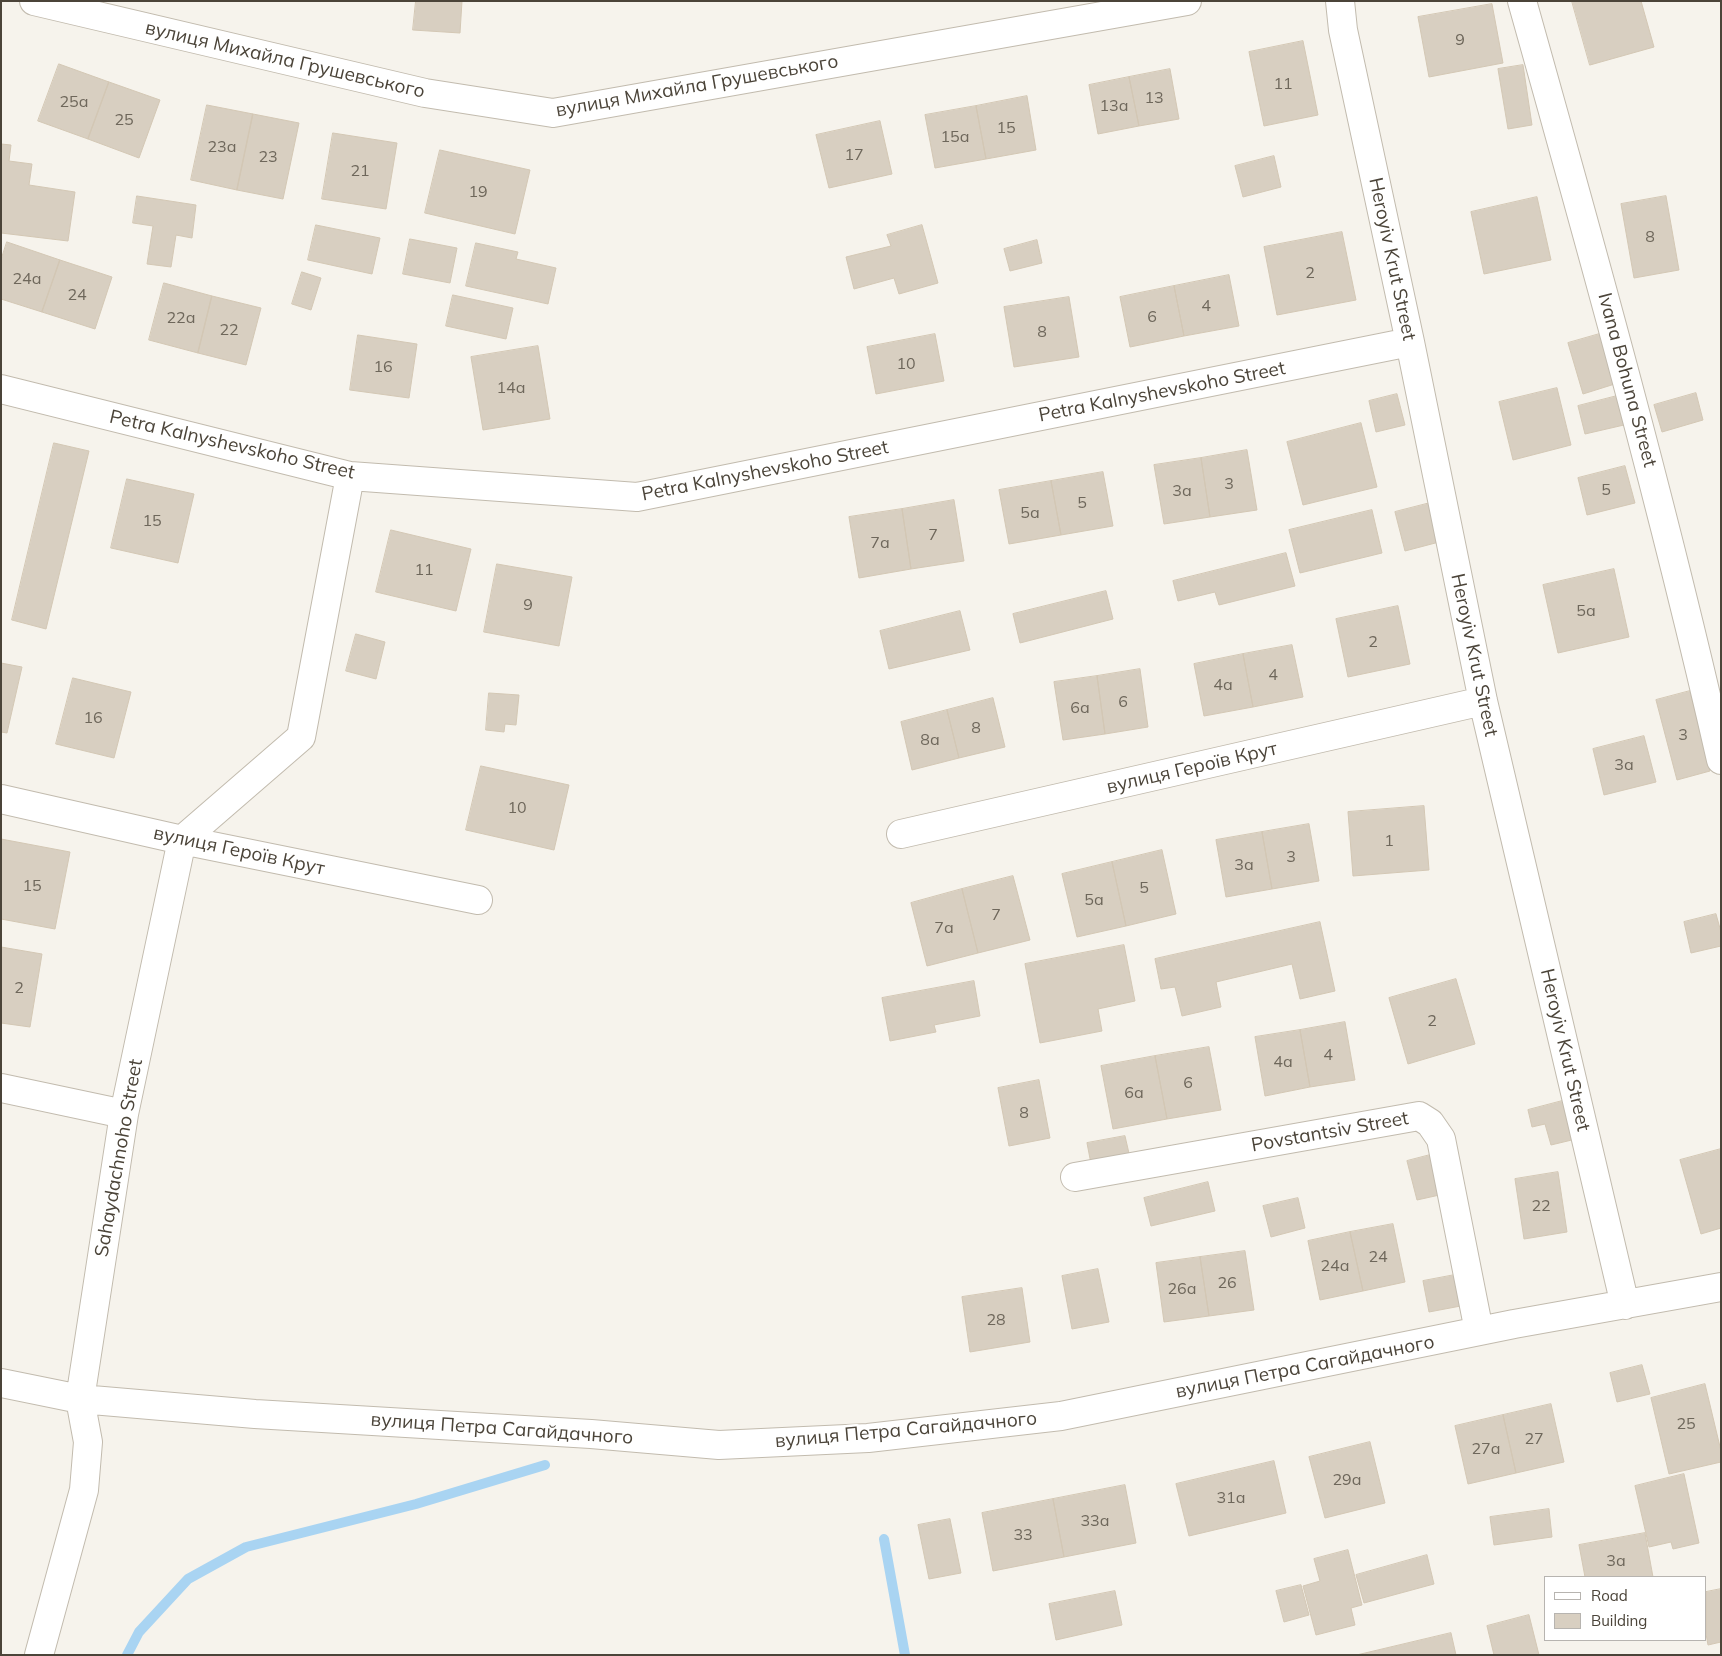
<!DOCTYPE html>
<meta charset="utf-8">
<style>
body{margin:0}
#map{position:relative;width:1722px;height:1656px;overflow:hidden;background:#f6f3ec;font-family:Mulish,sans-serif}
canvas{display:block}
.frame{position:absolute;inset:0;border:2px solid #4b4439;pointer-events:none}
.legend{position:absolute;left:1544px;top:1576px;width:162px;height:65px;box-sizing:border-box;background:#fff;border:1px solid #b7b4b0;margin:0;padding:6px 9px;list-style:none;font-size:15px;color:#4b4439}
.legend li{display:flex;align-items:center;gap:10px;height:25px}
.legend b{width:25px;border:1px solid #b7b4b0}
</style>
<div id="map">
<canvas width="1722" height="1656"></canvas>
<div class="frame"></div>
<ul class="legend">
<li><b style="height:6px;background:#fff"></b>Road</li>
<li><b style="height:14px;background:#d8cfc1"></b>Building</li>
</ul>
</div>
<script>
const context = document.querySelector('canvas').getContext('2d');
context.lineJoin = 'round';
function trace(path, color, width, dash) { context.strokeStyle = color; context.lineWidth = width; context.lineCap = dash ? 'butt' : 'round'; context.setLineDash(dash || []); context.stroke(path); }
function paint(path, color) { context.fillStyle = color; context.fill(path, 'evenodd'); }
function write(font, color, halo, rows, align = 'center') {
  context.font = font + ' Mulish,sans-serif'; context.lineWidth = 5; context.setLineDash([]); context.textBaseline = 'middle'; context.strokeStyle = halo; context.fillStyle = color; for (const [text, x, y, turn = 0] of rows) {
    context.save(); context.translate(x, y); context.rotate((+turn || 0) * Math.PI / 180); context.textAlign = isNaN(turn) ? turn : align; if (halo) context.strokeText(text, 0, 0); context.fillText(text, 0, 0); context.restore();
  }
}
const stream = new Path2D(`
 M 884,1539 L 905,1655
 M 127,1655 L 139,1632 L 188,1579 L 246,1547 L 416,1504 L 545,1465`);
const building = new Path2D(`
 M 416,1 L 462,1 L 460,33 L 413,30 Z
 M 1572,1 L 1641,1 L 1654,47 L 1590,65 Z
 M 1492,4 L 1503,63 L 1429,77 L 1418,17 Z
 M 1303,41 L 1318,115 L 1264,126 L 1249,52 Z
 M 59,64 L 109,82 L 88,139 L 38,121 Z
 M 1523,65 L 1532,125 L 1508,129 L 1498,69 Z
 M 1170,69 L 1179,119 L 1139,126 L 1129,77 Z
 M 1129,77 L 1139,126 L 1098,134 L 1089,85 Z
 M 109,82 L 160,100 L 139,158 L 88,139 Z
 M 1027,96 L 1036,150 L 986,159 L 976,106 Z
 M 207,105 L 253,114 L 237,190 L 191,180 Z
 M 976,106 L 986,159 L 935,168 L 925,115 Z
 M 253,114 L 299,123 L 283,199 L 237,190 Z
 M 880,121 L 892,174 L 829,188 L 816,135 Z
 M 333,133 L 397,143 L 386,209 L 322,199 Z
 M 1,144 L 11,145 L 9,161 L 32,164 L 29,185 L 75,192 L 68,241 L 1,233 Z
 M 440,150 L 530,170 L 515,234 L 425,213 Z
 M 1274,156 L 1281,187 L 1243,197 L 1235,166 Z
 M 137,196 L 196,205 L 192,238 L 176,235 L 171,267 L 147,264 L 153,226 L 133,223 Z
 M 1666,196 L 1679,270 L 1634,278 L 1621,204 Z
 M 1537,197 L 1551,260 L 1484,274 L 1471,212 Z
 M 316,225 L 380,238 L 372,274 L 308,260 Z
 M 922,225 L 938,283 L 899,294 L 894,278 L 854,289 L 846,257 L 891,246 L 887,235 Z
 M 1342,232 L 1356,300 L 1277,315 L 1264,247 Z
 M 410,239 L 457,248 L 450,283 L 403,274 Z
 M 1037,240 L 1042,263 L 1010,271 L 1004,249 Z
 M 7,242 L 60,260 L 42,312 L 1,299 L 1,260 Z
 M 476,243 L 518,252 L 516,259 L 556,268 L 548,304 L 466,286 Z
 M 60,260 L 112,277 L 95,329 L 42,312 Z
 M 302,272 L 321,278 L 311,310 L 292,304 Z
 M 1229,275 L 1239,326 L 1184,336 L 1174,286 Z
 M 164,283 L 212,296 L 198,353 L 149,340 Z
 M 1174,286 L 1184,336 L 1130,347 L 1120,297 Z
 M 453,295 L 513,308 L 506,339 L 446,326 Z
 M 212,296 L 261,308 L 246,365 L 198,353 Z
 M 1069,297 L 1079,357 L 1014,367 L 1004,307 Z
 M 1603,333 L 1618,383 L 1583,394 L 1568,343 Z
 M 935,334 L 944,381 L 876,394 L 867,347 Z
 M 358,335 L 417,344 L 409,398 L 350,390 Z
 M 538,346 L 550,419 L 483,430 L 471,357 Z
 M 1557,388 L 1571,445 L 1513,460 L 1499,402 Z
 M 1696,393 L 1703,420 L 1662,432 L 1654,405 Z
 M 1397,394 L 1405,425 L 1376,432 L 1369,401 Z
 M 1617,396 L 1624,425 L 1585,434 L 1578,406 Z
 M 1361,423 L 1377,487 L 1303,505 L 1287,442 Z
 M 54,443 L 89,451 L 46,629 L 12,620 Z
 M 1247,450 L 1257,510 L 1210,517 L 1201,458 Z
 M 1201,458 L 1210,517 L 1164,524 L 1154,465 Z
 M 1625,466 L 1635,503 L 1587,515 L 1578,478 Z
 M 1103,472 L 1113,526 L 1061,535 L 1051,481 Z
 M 127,479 L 194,494 L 178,563 L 111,548 Z
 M 1051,481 L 1061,535 L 1009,544 L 999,490 Z
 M 954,500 L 964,561 L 911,569 L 902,509 Z
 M 1434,502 L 1443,541 L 1405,551 L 1395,512 Z
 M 902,509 L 911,569 L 859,578 L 849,517 Z
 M 1372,510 L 1382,553 L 1300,573 L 1289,530 Z
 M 391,530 L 471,549 L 456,611 L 376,592 Z
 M 1286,553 L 1295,586 L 1219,605 L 1215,592 L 1178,601 L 1173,581 Z
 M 497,564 L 572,577 L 559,646 L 484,632 Z
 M 1614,569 L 1629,637 L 1558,653 L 1543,585 Z
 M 1106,591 L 1113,619 L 1020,643 L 1013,614 Z
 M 1398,606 L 1410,664 L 1348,677 L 1336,619 Z
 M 960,611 L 970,650 L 889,669 L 880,631 Z
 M 356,634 L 385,642 L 376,679 L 346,671 Z
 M 1292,645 L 1303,697 L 1253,707 L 1243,654 Z
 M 1243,654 L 1253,707 L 1204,716 L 1194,664 Z
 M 1,663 L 22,667 L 7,733 L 1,732 Z
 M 1140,669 L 1148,727 L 1105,734 L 1097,676 Z
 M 1097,676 L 1105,734 L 1063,740 L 1054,682 Z
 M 73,678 L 131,692 L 114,758 L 56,744 Z
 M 1690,691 L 1710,771 L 1677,780 L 1656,700 Z
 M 489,693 L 519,695 L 516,725 L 505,724 L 504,732 L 486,730 Z
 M 993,698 L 1005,747 L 959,758 L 947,710 Z
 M 947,710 L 959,758 L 912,770 L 901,722 Z
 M 1644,736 L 1656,782 L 1604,795 L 1593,749 Z
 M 481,766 L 569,785 L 554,850 L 466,830 Z
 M 1424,806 L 1429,870 L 1353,876 L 1348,812 Z
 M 1309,824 L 1319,881 L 1272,889 L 1262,832 Z
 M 1262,832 L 1272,889 L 1226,897 L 1216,840 Z
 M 1,839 L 70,852 L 55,929 L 1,919 Z
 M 1162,850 L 1176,914 L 1126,926 L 1112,862 Z
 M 1112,862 L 1126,926 L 1077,937 L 1062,874 Z
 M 1013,876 L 1030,940 L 978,953 L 962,889 Z
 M 962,889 L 978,953 L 927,966 L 911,903 Z
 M 1716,914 L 1721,932 L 1721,946 L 1691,953 L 1684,922 Z
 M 1320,922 L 1335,991 L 1300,999 L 1292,964 L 1216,982 L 1221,1007 L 1182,1016 L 1175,987 L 1161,989 L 1155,959 Z
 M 1124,945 L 1135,1001 L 1098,1009 L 1102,1031 L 1040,1043 L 1025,964 Z
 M 1,947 L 42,954 L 30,1027 L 1,1023 Z
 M 1456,979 L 1475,1044 L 1408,1064 L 1389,998 Z
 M 974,981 L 980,1016 L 934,1025 L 936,1032 L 890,1041 L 882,998 Z
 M 1345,1022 L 1355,1080 L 1310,1087 L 1300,1030 Z
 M 1300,1030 L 1310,1087 L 1265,1096 L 1255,1037 Z
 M 1209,1047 L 1221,1110 L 1167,1119 L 1155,1056 Z
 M 1155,1056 L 1167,1119 L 1113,1129 L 1101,1066 Z
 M 1039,1080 L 1050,1138 L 1009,1146 L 998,1088 Z
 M 1566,1100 L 1576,1139 L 1551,1145 L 1545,1124 L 1532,1127 L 1528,1110 Z
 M 1125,1136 L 1131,1162 L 1092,1169 L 1087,1143 Z
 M 1721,1149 L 1721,1228 L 1701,1234 L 1680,1160 Z
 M 1434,1154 L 1444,1194 L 1417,1200 L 1407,1161 Z
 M 1558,1172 L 1567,1232 L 1524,1239 L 1515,1179 Z
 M 1208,1182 L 1215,1211 L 1151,1226 L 1144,1198 Z
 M 1298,1198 L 1305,1228 L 1271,1237 L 1263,1206 Z
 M 1393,1224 L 1405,1282 L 1363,1291 L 1350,1232 Z
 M 1350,1232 L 1363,1291 L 1320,1300 L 1308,1241 Z
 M 1245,1251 L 1254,1310 L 1209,1316 L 1200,1257 Z
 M 1200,1257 L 1209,1316 L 1164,1322 L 1156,1263 Z
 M 1098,1269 L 1109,1322 L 1072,1329 L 1062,1276 Z
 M 1460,1274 L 1466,1305 L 1429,1312 L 1423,1281 Z
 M 1022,1288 L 1030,1342 L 970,1352 L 962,1297 Z
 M 1642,1365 L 1650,1394 L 1617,1402 L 1610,1373 Z
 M 1705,1384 L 1721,1451 L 1721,1462 L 1669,1474 L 1651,1398 Z
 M 1551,1404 L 1564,1462 L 1516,1473 L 1503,1415 Z
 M 1503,1415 L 1516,1473 L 1468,1484 L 1455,1426 Z
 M 1370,1442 L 1385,1503 L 1325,1518 L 1309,1457 Z
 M 1274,1461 L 1286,1513 L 1189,1536 L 1176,1484 Z
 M 1684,1474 L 1699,1543 L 1673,1549 L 1671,1542 L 1649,1547 L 1635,1486 Z
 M 1125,1485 L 1136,1543 L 1064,1557 L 1053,1499 Z
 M 1053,1499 L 1064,1557 L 993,1571 L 982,1513 Z
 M 1549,1509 L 1552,1537 L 1494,1545 L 1490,1517 Z
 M 950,1519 L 961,1573 L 929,1579 L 918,1525 Z
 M 1645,1533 L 1653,1577 L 1585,1577 L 1579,1545 Z
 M 1348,1550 L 1362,1605 L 1351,1608 L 1355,1625 L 1316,1635 L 1303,1586 L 1320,1581 L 1314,1559 Z
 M 1427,1555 L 1434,1584 L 1364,1603 L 1356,1575 Z
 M 1301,1585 L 1309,1615 L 1284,1622 L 1276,1591 Z
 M 1721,1589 L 1721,1642 L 1708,1645 L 1706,1634 L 1706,1592 Z
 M 1115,1591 L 1122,1625 L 1056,1640 L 1049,1604 Z
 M 1529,1615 L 1539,1655 L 1494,1655 L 1487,1626 Z
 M 1451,1633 L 1456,1655 L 1357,1655 Z`);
const minor = new Path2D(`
 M 34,1 L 425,93 L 553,113 L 1187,1
 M 1340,1 L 1343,30 L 1410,342 L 1483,701 L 1625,1305
 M 1522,1 C 1593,253 1663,505 1721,760
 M 1,389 L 350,476 L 637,497 L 1410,342
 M 1,799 L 182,840 L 478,900
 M 901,834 L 1483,701
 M 1,1088 L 124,1114
 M 1075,1177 L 1419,1116 L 1430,1123 L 1441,1139 L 1479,1331
 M 1,1383 L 80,1399 L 124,1114 L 182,840 L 301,737 L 350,476
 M 39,1655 L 84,1490 L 88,1442 L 80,1399 L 255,1414 L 591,1434 L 719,1445 L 868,1438 L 1061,1416 L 1514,1324 L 1721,1287`);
const numberNames = [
 ["9",1460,40],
 ["11",1283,84],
 ["13",1154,98],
 ["25а",74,102],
 ["13а",1114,106],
 ["25",124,120],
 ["15",1006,128],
 ["15а",955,137],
 ["23а",222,147],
 ["17",854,155],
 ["23",268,157],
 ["21",360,171],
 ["19",478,192],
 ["8",1650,237],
 ["2",1310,273],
 ["24а",27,279],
 ["24",77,295],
 ["4",1206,306],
 ["6",1152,317],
 ["22а",181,318],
 ["22",229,330],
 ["8",1042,332],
 ["10",906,364],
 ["16",383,367],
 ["14а",511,388],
 ["3",1229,484],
 ["5",1606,490],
 ["3а",1182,491],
 ["5",1082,503],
 ["5а",1030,513],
 ["15",152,521],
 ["7",933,535],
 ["7а",880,543],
 ["11",424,570],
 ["9",528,605],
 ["5а",1586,611],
 ["2",1373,642],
 ["4",1273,675],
 ["4а",1223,685],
 ["6",1123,702],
 ["6а",1080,708],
 ["16",93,718],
 ["8",976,728],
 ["3",1683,735],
 ["8а",930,740],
 ["3а",1624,765],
 ["10",517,808],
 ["1",1389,841],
 ["3",1291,857],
 ["3а",1244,865],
 ["15",32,886],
 ["5",1144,888],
 ["5а",1094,900],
 ["7",996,915],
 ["7а",944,928],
 ["2",19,988],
 ["2",1432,1021],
 ["4",1328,1055],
 ["4а",1283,1062],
 ["6",1188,1083],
 ["6а",1134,1093],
 ["8",1024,1113],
 ["22",1541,1206],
 ["24",1378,1257],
 ["24а",1335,1266],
 ["26",1227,1283],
 ["26а",1182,1289],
 ["28",996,1320],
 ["25",1686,1424],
 ["27",1534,1439],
 ["27а",1486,1449],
 ["29а",1347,1480],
 ["31а",1231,1498],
 ["33а",1095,1521],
 ["33",1023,1535],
 ["3а",1616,1561]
];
const streetNames = [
 ["вулиця Михайла Грушевського",285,60,13],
 ["вулиця Михайла Грушевського",697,86,-10],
 ["Heroyiv Krut Street",1392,259,78],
 ["Ivana Bohuna Street",1627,380,75],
 ["Petra Kalnyshevskoho Street",1162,392,-11],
 ["Petra Kalnyshevskoho Street",232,445,13],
 ["Petra Kalnyshevskoho Street",765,471,-11],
 ["Heroyiv Krut Street",1474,655,78],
 ["вулиця Героїв Крут",1192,768,-13],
 ["вулиця Героїв Крут",239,851,12],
 ["Heroyiv Krut Street",1565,1050,77],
 ["Povstantsiv Street",1330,1132,-10],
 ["Sahaydachnoho Street",119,1158,-80],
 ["вулиця Петра Сагайдачного",1305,1367,-11],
 ["вулиця Петра Сагайдачного",502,1429,4],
 ["вулиця Петра Сагайдачного",906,1430,-5]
];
trace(stream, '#a9d4f2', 10);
paint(building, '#d8cfc1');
trace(building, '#d3c7b4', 1);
trace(minor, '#c2bbae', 30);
trace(minor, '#fff', 28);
write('16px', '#6e675b', null, numberNames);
write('19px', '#4b4439', '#fff', streetNames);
</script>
